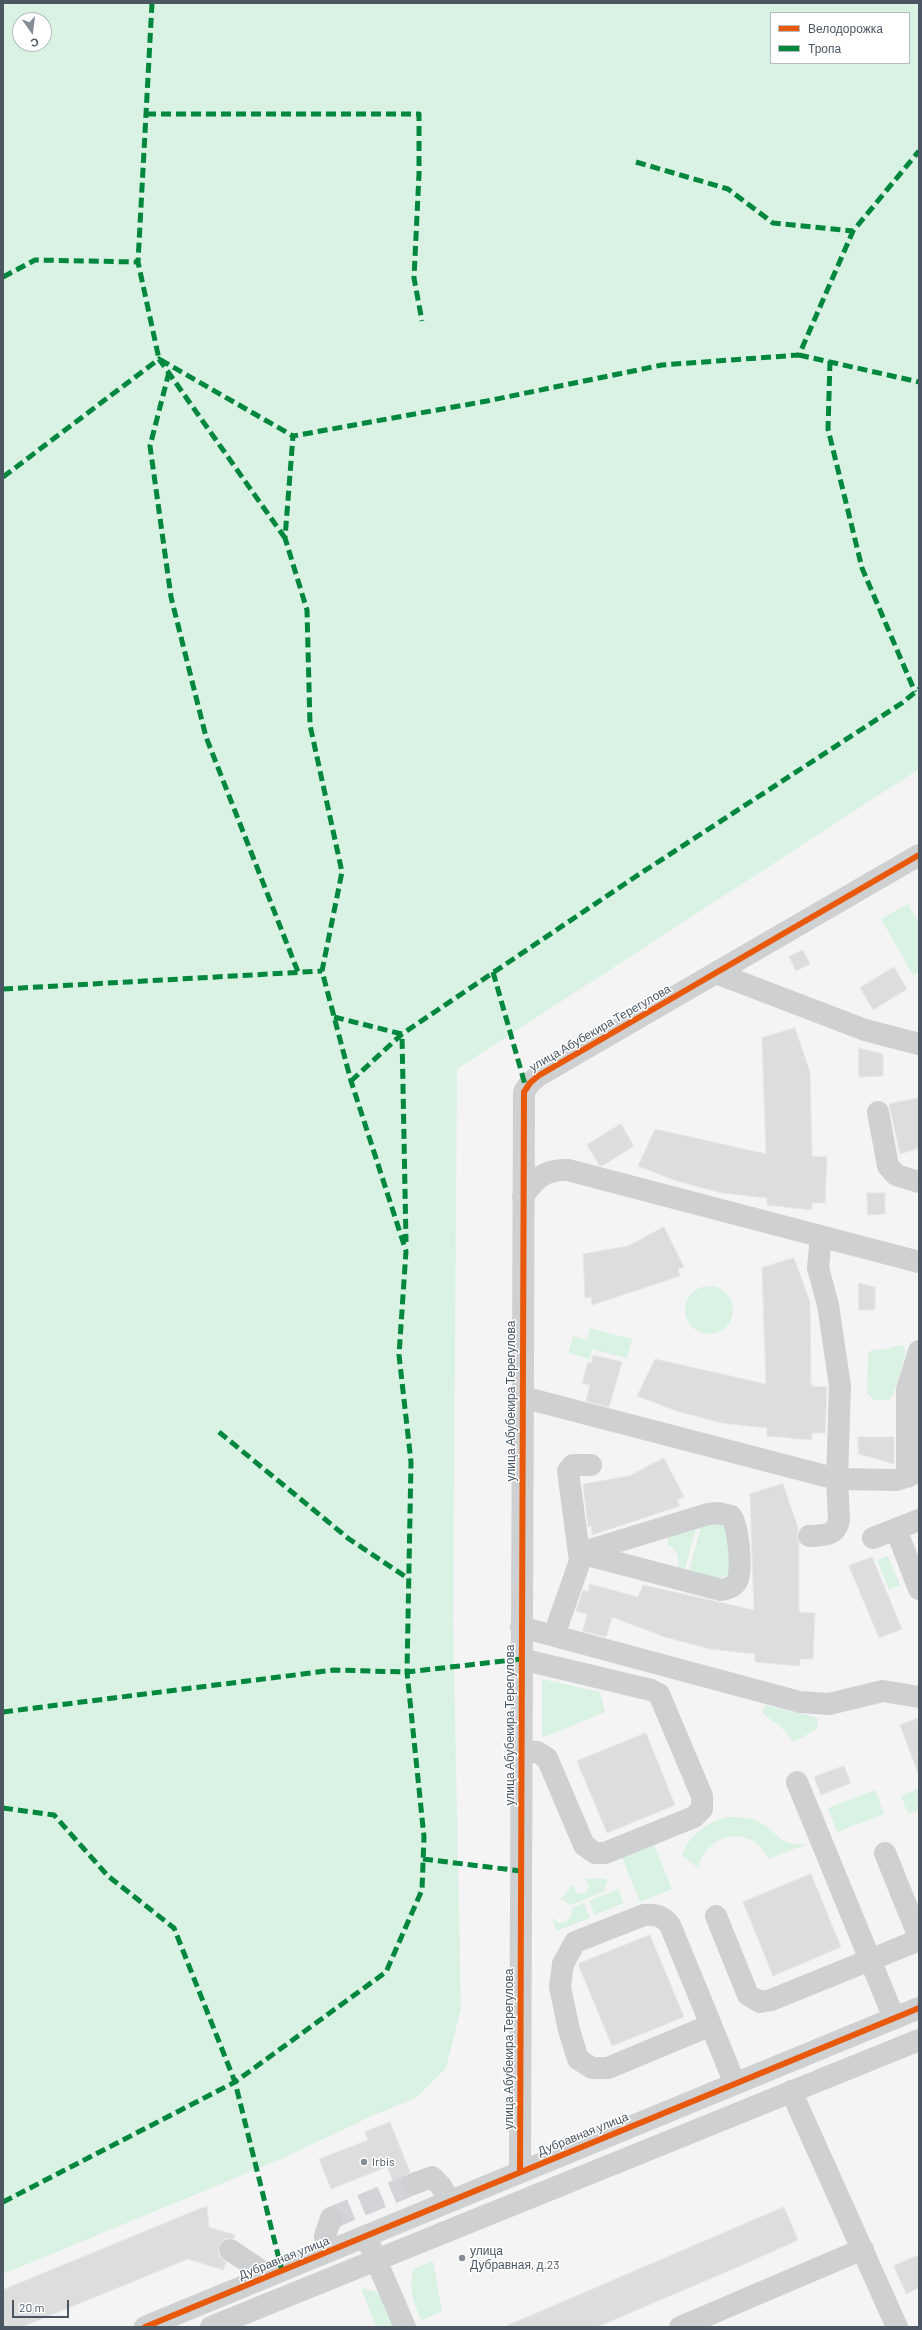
<!DOCTYPE html>
<meta charset="utf-8">
<style>
body{margin:0}
#map{position:relative;width:922px;height:2330px;overflow:hidden;background:#f4f4f4;font-family:Barlow,sans-serif}
canvas{display:block}
.frame{position:absolute;inset:0;border:4px solid #4a5661;pointer-events:none}
.legend{position:absolute;left:770px;top:12px;width:140px;height:52px;box-sizing:border-box;background:#fff;border:1px solid #b7bbc0;margin:0;padding:5px 7px;list-style:none;font-size:12px;color:#4a5661}
.legend li{display:flex;align-items:center;gap:8px;height:20px}
.legend b{width:20px;border:1px solid #b7bbc0}
.north{position:absolute;left:12px;top:12px;width:40px;height:40px;box-sizing:border-box;background:#fff;border:1px solid #b7bbc0;border-radius:50%;rotate:166deg;font-size:11px;font-weight:700;line-height:16px;text-align:center;color:#4a5661}
.north::after{content:'';display:block;margin:auto;width:14px;height:18px;background:#868d94;clip-path:polygon(50% 0,100% 100%,50% 72%,0 100%)}
.scale{position:absolute;left:12px;top:2300px;width:57px;height:18px;box-sizing:border-box;border:2px solid #4a5661;border-top:0;padding-left:5px;font-size:12px;line-height:14px;white-space:nowrap;color:#4a5661;-webkit-text-stroke:3px #fff;paint-order:stroke}
</style>
<div id="map">
<canvas width="922" height="2330"></canvas>
<div class="frame"></div>
<ul class="legend">
<li><b style="height:5px;background:#e8590c"></b>Велодорожка</li>
<li><b style="height:5px;background:#00873e"></b>Тропа</li>
</ul>
<div class="north">С</div>
<div class="scale">20 m</div>
</div>
<script>
const context = document.querySelector('canvas').getContext('2d');
context.lineJoin = 'round';
function paint(path, color) { context.fillStyle = color; context.fill(path, 'evenodd'); }
function trace(path, color, width, dash) { context.strokeStyle = color; context.lineWidth = width; context.lineCap = dash ? 'butt' : 'round'; context.setLineDash(dash || []); context.stroke(path); }
function write(font, color, halo, rows, align = 'center') {
  context.font = font + ' Barlow,sans-serif'; context.lineWidth = 3; context.setLineDash([]); context.textBaseline = 'middle'; context.strokeStyle = halo; context.fillStyle = color; for (const [text, x, y, turn = 0] of rows) {
    context.save(); context.translate(x, y); context.rotate((+turn || 0) * Math.PI / 180); context.textAlign = isNaN(turn) ? turn : align; if (halo) context.strokeText(text, 0, 0); context.fillText(text, 0, 0); context.restore();
  }
}
const green = new Path2D(`
 M 3,3 L 919,3 L 919,769 L 457,1069 L 453,1620 L 461,2009 L 446,2068 L 416,2098 L 376,2114 L 279,2160 L 3,2274 ZM 771,13 L 909,13 L 909,63 L 771,63 ZM 20,20 L 44,20 L 44,44 L 20,44 Z
 M 908,904 L 919,923 L 919,972 L 913,975 L 881,919 Z
 M685 1310a24 24 0 1 1 48 0a24 24 0 1 1-48 0Z
 M 590,1328 L 632,1339 L 627,1358 L 592,1349 L 590,1359 L 568,1353 L 573,1336 L 587,1340 Z
 M 899,1345 L 904,1347 L 906,1352 L 893,1396 L 888,1400 L 873,1400 L 867,1393 L 868,1353 L 872,1350 L 886,1349 Z
 M 719,1523 L 727,1529 L 730,1572 C 721,1584 701,1574 689,1571 L 701,1526 Z
 M 696,1528 L 685,1569 L 678,1568 C 680,1557 677,1549 667,1544 L 669,1536 Z
 M 888,1556 L 900,1585 L 889,1590 L 877,1560 Z
 M 542,1679 L 600,1692 L 605,1712 L 542,1738 Z
 M 765,1705 L 818,1718 L 817,1729 L 794,1742 L 780,1726 L 762,1713 Z
 M 919,1788 L 919,1810 L 908,1814 L 901,1796 Z
 M 875,1790 L 884,1814 L 837,1832 L 828,1808 Z
 M 728,1817 C 739,1817 751,1817 761,1823 C 781,1834 777,1846 807,1844 L 769,1859 C 752,1824 708,1831 698,1868 L 682,1855 C 690,1834 706,1822 728,1817 Z
 M 653,1842 L 672,1889 L 640,1902 L 621,1855 Z
 M 599,1878 L 608,1880 L 605,1885 L 605,1891 L 571,1905 L 561,1899 L 572,1885 L 578,1894 L 586,1893 L 589,1885 L 585,1879 Z
 M 618,1889 L 624,1903 L 595,1915 L 589,1901 Z
 M 584,1903 L 590,1918 L 557,1931 L 551,1917 L 558,1923 L 567,1921 L 572,1915 L 572,1908 Z
 M 433,2261 L 442,2312 L 421,2320 C 414,2302 407,2288 414,2269 Z
 M 361,2288 C 388,2292 386,2304 395,2327 L 376,2327 Z`);
const building = new Path2D(`
 M 803,950 L 810,964 L 796,971 L 789,957 Z
 M 894,967 L 907,989 L 873,1010 L 860,988 Z
 M 795,1028 L 810,1072 L 812,1156 L 827,1157 L 825,1203 L 812,1203 L 812,1210 L 767,1205 L 767,1198 L 722,1193 L 677,1181 L 638,1166 L 655,1129 L 766,1154 L 762,1038 Z
 M 859,1048 L 883,1054 L 883,1076 L 859,1077 Z
 M 919,1098 L 919,1148 L 900,1154 L 889,1104 Z
 M 621,1124 L 634,1146 L 602,1166 L 599,1165 L 587,1145 Z
 M 867,1193 L 885,1193 L 885,1214 L 868,1215 Z
 M 664,1227 L 684,1267 L 678,1269 L 680,1276 L 592,1305 L 591,1297 L 585,1298 L 583,1254 L 628,1246 Z
 M 794,1258 L 810,1302 L 811,1386 L 827,1387 L 825,1433 L 812,1433 L 812,1440 L 767,1436 L 767,1428 L 722,1423 L 677,1411 L 637,1396 L 655,1359 L 766,1384 L 762,1268 Z
 M 859,1283 L 875,1287 L 875,1310 L 859,1310 Z
 M 593,1355 L 622,1362 L 609,1407 L 586,1401 L 590,1385 L 582,1383 L 588,1362 L 591,1363 Z
 M 858,1437 L 894,1437 L 894,1464 L 859,1454 Z
 M 664,1458 L 684,1497 L 677,1500 L 680,1506 L 592,1535 L 591,1526 L 588,1527 L 583,1484 L 629,1476 Z
 M 783,1484 L 798,1528 L 797,1536 L 799,1543 L 799,1612 L 815,1613 L 813,1659 L 800,1659 L 800,1666 L 755,1662 L 755,1654 L 710,1649 L 665,1637 L 612,1617 L 606,1637 L 583,1631 L 587,1614 L 576,1611 L 583,1590 L 588,1592 L 590,1584 L 638,1597 L 643,1585 L 754,1610 L 750,1494 Z
 M 872,1557 L 902,1629 L 879,1638 L 849,1566 Z
 M 919,1718 L 919,1772 L 918,1773 L 900,1725 Z
 M 646,1733 L 675,1805 L 607,1833 L 577,1761 Z
 M 844,1766 L 851,1783 L 821,1795 L 814,1777 Z
 M 811,1874 L 841,1947 L 773,1976 L 743,1902 Z
 M 650,1935 L 684,2017 L 612,2046 L 578,1964 Z
 M 390,2122 L 410,2172 L 404,2176 L 401,2181 L 394,2184 L 387,2167 L 331,2189 L 319,2159 L 368,2140 L 365,2132 Z
 M 207,2206 L 209,2227 L 235,2235 L 234,2238 L 224,2239 L 218,2249 L 219,2256 L 226,2262 L 223,2270 L 188,2259 L 22,2327 L 3,2327 L 3,2290 Z
 M 784,2207 L 798,2240 L 740,2266 L 597,2327 L 504,2327 Z
 M 919,2255 L 919,2288 L 906,2294 L 894,2266 Z`);
const minorTunnel = new Path2D(`
 M 331,2218 L 413,2184`);
const minor = new Path2D(`
 M 716,973 L 865,1030 L 919,1044
 M 878,1112 L 888,1166 L 896,1175 L 919,1182
 M 523,1197 C 534,1179 545,1169 568,1170 L 919,1262
 M 522,1397 L 837,1479 L 897,1480 L 919,1472
 M 907,1477 L 907,1389 L 919,1351
 M 708,1514 L 718,1513 L 731,1516 C 738,1523 743,1572 737,1581 C 734,1587 727,1589 721,1590 L 580,1553 Z
 M 896,1529 L 919,1589
 M 809,1536 C 822,1535 836,1537 839,1520 L 837,1479 L 840,1386 L 828,1305 L 818,1268 L 821,1236
 M 873,1538 L 919,1520
 M 521,1627 L 800,1702 L 829,1704 L 883,1691 L 919,1697
 M 554,1635 L 580,1561 L 568,1471 L 573,1465 L 591,1465
 M 521,1751 L 537,1752 L 547,1758 L 584,1845 L 595,1853 L 605,1853 L 694,1817 L 702,1809 L 702,1796 L 659,1694 L 651,1690 L 521,1659
 M 797,1782 L 894,2018
 M 885,1853 L 919,1937
 M 716,1916 L 748,1995 L 760,2002 L 771,2000 L 919,1940
 M 711,2025 L 608,2068 L 592,2068 L 578,2059 L 569,2030 L 560,1987 L 563,1964 L 575,1942 L 644,1915 C 656,1914 663,1916 670,1925 L 711,2025 L 735,2084
 M 791,2091 L 897,2327
 M 520,2172 L 524,1092 L 530,1083 L 538,1076 L 919,855
 M 413,2184 L 432,2177 L 441,2186 L 449,2201
 M 370,2246 L 405,2327
 M 230,2250 L 269,2276
 M 327,2252 L 325,2236 L 331,2218
 M 145,2327 L 919,2008
 M 211,2327 L 919,2040
 M 680,2327 L 863,2249`);
const quiet = new Path2D(`
 M 152,3 L 138,262 L 159,359 L 293,436
 M 146,114 L 419,114 L 419,174 L 414,278 L 422,321
 M 636,162 L 728,189 L 773,223 L 853,231
 M 3,277 L 35,260 L 138,262
 M 799,355 L 919,382
 M 830,361 L 828,429 L 862,568 L 915,692
 M 169,372 L 150,446 L 171,597 L 206,737 L 298,972
 M 3,477 L 159,359 L 285,538
 M 493,972 L 526,1088
 M 3,989 L 322,971
 M 334,1017 L 402,1034 L 406,1242
 M 351,1081 L 402,1034 L 635,877 L 902,703 L 919,689
 M 219,1432 L 349,1539 L 409,1579
 M 3,1712 L 334,1670 L 407,1672 L 521,1659
 M 3,1808 L 54,1815 L 108,1876 L 174,1928 L 235,2082 L 282,2271
 M 423,1859 L 521,1871
 M 3,2202 L 235,2082 L 386,1972 L 422,1890 L 424,1837 L 407,1672 L 411,1462 L 399,1355 L 406,1251 L 351,1081 L 322,971 L 342,872 L 310,725 L 307,610 L 285,538 L 293,436 L 487,401 L 662,365 L 799,355 L 853,231 L 919,151`);
const cycleway = new Path2D(`
 M 520,2172 L 524,1092 L 530,1083 L 538,1076 L 919,855
 M 145,2327 L 919,2008`);
const markers = [
 [364,2162,4,"#868d94"],
 [462,2258,4,"#868d94"]
];
const streetNames = [
 ["улица Абубекира Терегулова",600,1028,-30],
 ["улица Абубекира Терегулова",511,1401,-90],
 ["улица Абубекира Терегулова",510,1725,-90],
 ["улица Абубекира Терегулова",509,2049,-90],
 ["Дубравная улица",583,2134,-22],
 ["Дубравная улица",284,2258,-22]
];
const poiNames = [
 ["Irbis",372,2162],
 ["улица",470,2251],
 ["Дубравная, д.23",470,2265]
];
paint(green, '#d9f2e3');
paint(building, '#ddddde');
trace(building, '#e5e6e7', 1);
trace(minorTunnel, '#d2d4d7', 22, [22, 11]);
trace(minor, '#ced0d2', 22);
trace(quiet, '#00873e', 5, [10, 5]);
trace(cycleway, '#e8590c', 6);
for (const [x, y, r, color] of markers) { const dot = new Path2D(); dot.arc(x, y, r, 0, 2 * Math.PI); context.fillStyle = color; context.fill(dot); trace(dot, '#fff', 1.5); }
write('12px', '#4a5661', '#fff', streetNames);
write('12px', '#4a5661', '#fff', poiNames, 'left');
</script>
